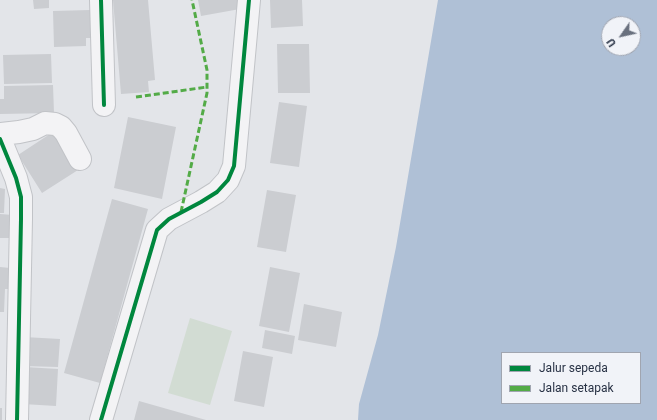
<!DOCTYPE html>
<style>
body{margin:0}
#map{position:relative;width:657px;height:420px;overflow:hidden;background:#e3e5e9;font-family:Roboto,sans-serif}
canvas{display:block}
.legend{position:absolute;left:501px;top:352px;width:140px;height:52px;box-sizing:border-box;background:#f1f3f8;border:1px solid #a0a5b0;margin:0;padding:5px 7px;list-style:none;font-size:12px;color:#273144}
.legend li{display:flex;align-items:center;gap:8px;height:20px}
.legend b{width:20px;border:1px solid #a0a5b0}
.north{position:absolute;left:601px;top:16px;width:40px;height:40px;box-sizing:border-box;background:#f1f3f8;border:1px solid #a0a5b0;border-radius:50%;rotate:236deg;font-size:11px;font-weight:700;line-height:16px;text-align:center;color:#273144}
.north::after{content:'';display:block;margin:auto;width:14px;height:18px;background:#69707e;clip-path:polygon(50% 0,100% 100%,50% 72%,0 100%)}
</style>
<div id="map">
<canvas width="657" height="420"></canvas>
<ul class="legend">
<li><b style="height:5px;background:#00873e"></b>Jalur sepeda</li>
<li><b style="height:5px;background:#53ab47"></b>Jalan setapak</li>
</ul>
<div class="north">U</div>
</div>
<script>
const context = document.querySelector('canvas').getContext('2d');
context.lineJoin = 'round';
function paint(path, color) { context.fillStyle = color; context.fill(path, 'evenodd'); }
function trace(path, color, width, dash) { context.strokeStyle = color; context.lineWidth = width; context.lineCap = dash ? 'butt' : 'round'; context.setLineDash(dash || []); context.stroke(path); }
const green = new Path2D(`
 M 190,318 L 232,331 L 210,405 L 168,393 Z`);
const water = new Path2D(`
 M 438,0 L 657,0 L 657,420 L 358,420 L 359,404 L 378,335 L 396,247 ZM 609,24 L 633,24 L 633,48 L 609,48 ZM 502,353 L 640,353 L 640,403 L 502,403 Z`);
const building = new Path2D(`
 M 33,0 L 49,0 L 49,8 L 34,9 Z
 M 113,0 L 148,0 L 155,80 L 148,81 L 149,92 L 121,94 Z
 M 198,0 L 238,0 L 240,9 L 201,16 Z
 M 270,0 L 302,0 L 303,26 L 271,28 Z
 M 90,10 L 91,38 L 86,38 L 86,46 L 54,47 L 53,11 Z
 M 277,44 L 309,44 L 310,93 L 278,93 Z
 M 51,54 L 52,83 L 4,84 L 3,55 Z
 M 53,85 L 54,113 L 0,114 L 0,99 L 4,99 L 4,86 Z
 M 279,102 L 307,106 L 299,167 L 270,163 Z
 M 128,117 L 176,127 L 162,199 L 114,188 Z
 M 53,132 L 78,170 L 42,193 L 18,155 Z
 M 0,188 L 5,189 L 4,213 L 0,213 Z
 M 267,190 L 296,195 L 286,252 L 257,247 Z
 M 112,199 L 148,209 L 100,383 L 64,373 Z
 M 0,214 L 13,215 L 12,238 L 0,238 Z
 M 0,267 L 10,268 L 9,289 L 5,289 L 4,312 L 0,312 Z
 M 270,267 L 300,273 L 289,332 L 259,326 Z
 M 304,304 L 342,312 L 336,347 L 298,340 Z
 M 265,330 L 295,336 L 292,354 L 262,348 Z
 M 24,337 L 60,339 L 58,367 L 23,366 Z
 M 243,351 L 273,357 L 264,407 L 234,401 Z
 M 25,367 L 58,369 L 56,406 L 23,404 Z
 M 139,401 L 206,420 L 134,420 Z
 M 0,408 L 2,408 L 2,420 L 0,420 Z`);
const minor = new Path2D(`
 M 101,0 L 104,105
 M 0,134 L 19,132 L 33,129 L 45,123 L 55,124 L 61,127 L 66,133 L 80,159
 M 0,139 L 16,178 L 21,197 L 21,219 L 17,420
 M 101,420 L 157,230 L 169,219 L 201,202 L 217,192 L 228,180 L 234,166 L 249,0`);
const quiet = new Path2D(`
 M 136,97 L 207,87
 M 181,212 L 207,93 L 207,70 L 192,0`);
const cycleway = new Path2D(`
 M 101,0 L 104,105
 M 0,139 L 16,178 L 21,197 L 21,219 L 17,420
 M 101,420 L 157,230 L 169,219 L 201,202 L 217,192 L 228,180 L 234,166 L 249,0`);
paint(green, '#d2dcd3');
paint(water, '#afc0d6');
paint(building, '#cbcdd1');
trace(minor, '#c1c3c7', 24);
trace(minor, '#f3f3f5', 22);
trace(quiet, '#53ab47', 3, [6, 3]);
trace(cycleway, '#00873e', 4);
</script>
